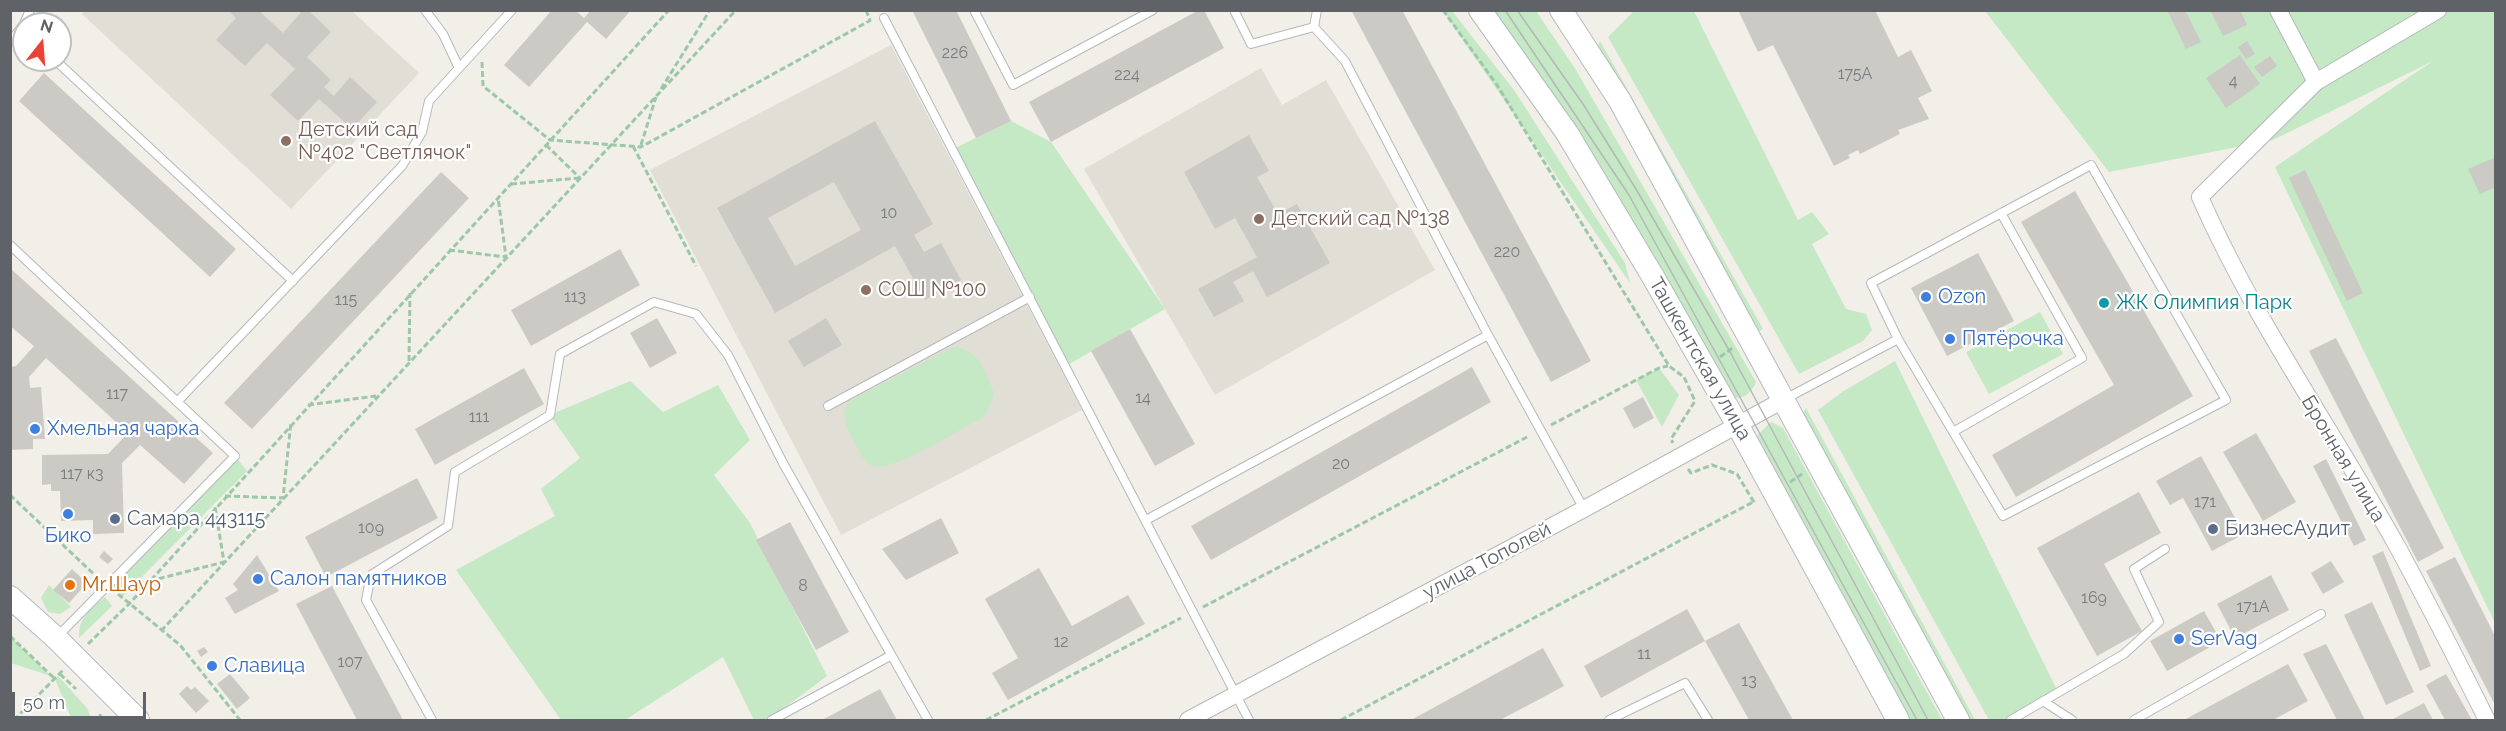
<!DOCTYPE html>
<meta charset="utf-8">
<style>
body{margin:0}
#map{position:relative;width:2506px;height:731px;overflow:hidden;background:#f1efe8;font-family:Raleway,sans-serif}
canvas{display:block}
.frame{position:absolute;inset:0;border:12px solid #5f6368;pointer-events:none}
.north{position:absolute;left:12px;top:12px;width:60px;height:60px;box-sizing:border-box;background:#fff;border:2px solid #bfc1c3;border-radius:50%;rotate:17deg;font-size:16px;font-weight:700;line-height:24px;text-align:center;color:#5f6368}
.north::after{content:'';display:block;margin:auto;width:21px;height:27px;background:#ea4335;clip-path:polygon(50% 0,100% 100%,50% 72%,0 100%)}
.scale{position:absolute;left:12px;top:692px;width:134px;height:27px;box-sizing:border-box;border:3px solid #5f6368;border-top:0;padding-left:8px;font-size:18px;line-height:21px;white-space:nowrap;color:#5f6368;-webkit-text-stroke:4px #fff;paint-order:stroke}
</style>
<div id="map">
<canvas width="2506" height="731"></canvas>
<div class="frame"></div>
<div class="north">N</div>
<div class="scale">50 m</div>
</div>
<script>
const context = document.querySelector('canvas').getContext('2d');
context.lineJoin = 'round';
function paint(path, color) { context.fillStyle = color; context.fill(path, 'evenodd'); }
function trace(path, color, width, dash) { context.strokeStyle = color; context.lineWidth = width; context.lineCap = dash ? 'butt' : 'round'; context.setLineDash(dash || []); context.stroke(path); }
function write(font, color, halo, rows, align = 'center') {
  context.font = font + ' Raleway,sans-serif'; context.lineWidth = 4.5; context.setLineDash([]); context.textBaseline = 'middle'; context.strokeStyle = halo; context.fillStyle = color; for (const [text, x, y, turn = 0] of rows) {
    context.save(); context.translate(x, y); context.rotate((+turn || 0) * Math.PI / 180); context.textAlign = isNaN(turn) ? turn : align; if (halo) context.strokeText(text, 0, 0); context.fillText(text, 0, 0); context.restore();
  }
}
const education = new Path2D(`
 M 85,10 L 352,11 L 419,73 L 291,209 L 82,14 Z
 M 891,45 L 1082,410 L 841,535 L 650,170 Z
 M 1261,68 L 1282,105 L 1326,80 L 1435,270 L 1215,395 L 1084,169 Z`);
const green = new Path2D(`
 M 1443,11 L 1452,11 L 1514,90 L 1625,263 L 1630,283 Z
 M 1487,11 L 1536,11 L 1576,70 L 1756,382 C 1748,400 1739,399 1721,396 Z
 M 1634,11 L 1694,11 L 1798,220 L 1812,212 L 1829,234 L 1812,244 L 1846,309 L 1866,314 L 1872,330 L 1863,341 L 1799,374 L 1608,37 Z
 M 1985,11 L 2495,11 L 2495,623 L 2275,167 L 2433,61 L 2273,140 L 2109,172 Z
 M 1600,41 L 1763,329 L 1754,334 L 1595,51 Z
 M 1011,121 L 1051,142 L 1165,309 L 1066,366 L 953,149 Z
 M 2040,312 L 2063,354 L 1989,394 L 1966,352 Z
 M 953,347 C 977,347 987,373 994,394 L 988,410 L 982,418 C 962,428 892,473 873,466 C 863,462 859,450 854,441 C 847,427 841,417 848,402 Z
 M 1895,361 L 2058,692 L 2011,720 L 1989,720 L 1818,410 L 1842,392 Z
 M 1659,368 L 1679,395 L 1662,427 L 1636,380 Z
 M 630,381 L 663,412 L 718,385 L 750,440 L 714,475 L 750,523 L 827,676 L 768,720 L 754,720 L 723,657 L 625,720 L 561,720 L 456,570 L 555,516 L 541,489 L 580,458 L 550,415 Z
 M 1806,408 L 1974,718 L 1975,720 L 1964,720 L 1801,417 Z
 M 1771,422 L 1783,428 L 1942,720 L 1905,720 L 1755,438 Z
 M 235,456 L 247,471 L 123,596 L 107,587 Z
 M 49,585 L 71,607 L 60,614 L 48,612 L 41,598 Z
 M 105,597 L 112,606 L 79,638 C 78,618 90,609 105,597 Z
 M 10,636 L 51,676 L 11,663 Z
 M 58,676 L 87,708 L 92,720 L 72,720 L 55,679 Z`);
const building = new Path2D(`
 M 228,10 L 258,10 L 283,33 L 303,10 L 308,10 L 331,32 L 307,57 L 331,80 L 324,87 L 334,96 L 350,77 L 377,102 L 352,129 L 319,99 L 298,121 L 270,95 L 295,69 L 267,43 L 245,66 L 216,40 L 236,18 Z
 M 552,10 L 575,10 L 584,18 L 591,10 L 631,10 L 606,39 L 587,22 L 529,87 L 504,65 Z
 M 912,10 L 956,10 L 1011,121 L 976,138 Z
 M 1199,10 L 1204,10 L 1224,48 L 1051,142 L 1029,102 Z
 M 1351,10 L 1402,10 L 1591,361 L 1551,382 Z
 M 1738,10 L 1875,10 L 1898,57 L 1911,50 L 1932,91 L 1918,98 L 1929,119 L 1898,130 L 1900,134 L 1860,154 L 1858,150 L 1848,155 L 1850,158 L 1834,166 L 1773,45 L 1758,52 Z
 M 2167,10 L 2185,10 L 2201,42 L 2186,49 Z
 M 2210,10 L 2240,10 L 2247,25 L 2223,36 Z
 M 2247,41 L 2255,54 L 2246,59 L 2238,47 Z
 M 2240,55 L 2260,84 L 2226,108 L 2206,78 Z
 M 2270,56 L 2277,66 L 2262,77 L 2254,67 Z
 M 44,73 L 236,249 L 210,277 L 19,101 Z
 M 875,121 L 933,224 L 914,235 L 924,252 L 941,243 L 961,280 L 925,300 L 895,246 L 775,313 L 717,208 ZM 834,182 L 861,230 L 795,266 L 768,218 Z
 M 1249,135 L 1269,171 L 1257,177 L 1278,214 L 1297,204 L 1330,263 L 1267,297 L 1253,271 L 1233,282 L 1244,301 L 1214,317 L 1198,289 L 1257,257 L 1235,218 L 1215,229 L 1184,172 Z
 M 2496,157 L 2496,187 L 2480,194 L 2468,169 Z
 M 2305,170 L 2363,293 L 2347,301 L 2289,178 Z
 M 441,172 L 469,198 L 252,429 L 224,403 Z
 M 2075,191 L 2193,396 L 2016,497 L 1992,455 L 2114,385 L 2021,222 Z
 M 620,249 L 640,285 L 531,346 L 511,310 Z
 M 1978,253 L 2014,321 L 1947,356 L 1911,288 Z
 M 10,268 L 213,453 L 184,484 L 140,445 L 122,463 L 124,533 L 93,534 L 93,520 L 61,521 L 60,491 L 51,491 L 51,484 L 42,485 L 42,455 L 108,454 L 128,433 L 46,358 L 29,377 L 30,388 L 41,387 L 45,439 L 33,439 L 33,449 L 10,450 L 10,367 L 16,366 L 34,346 L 10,326 Z
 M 657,318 L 677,353 L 650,368 L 630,333 Z
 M 826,318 L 842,345 L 804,367 L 788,341 Z
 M 1130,329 L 1195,444 L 1155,466 L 1091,351 Z
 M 2336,338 L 2444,548 L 2418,562 L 2309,351 Z
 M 1472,367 L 1491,402 L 1211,560 L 1191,526 Z
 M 524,368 L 544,404 L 435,465 L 415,429 Z
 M 1643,397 L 1654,418 L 1634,429 L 1623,408 Z
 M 2256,433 L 2296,502 L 2263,521 L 2223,452 Z
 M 2201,456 L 2244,534 L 2212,551 L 2183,498 L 2170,505 L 2156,481 Z
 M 2326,459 L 2366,540 L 2354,546 L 2313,466 Z
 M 417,478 L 438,518 L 326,577 L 305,537 Z
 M 2139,492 L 2161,533 L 2104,564 L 2142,631 L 2097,656 L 2037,548 Z
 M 941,518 L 959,553 L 906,580 L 882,549 Z
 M 790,522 L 849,632 L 816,650 L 756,540 Z
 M 104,551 L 113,559 L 108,564 L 99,557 Z
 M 2383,551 L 2431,666 L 2420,671 L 2372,556 Z
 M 257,555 L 279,591 L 235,614 L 225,598 L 238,590 L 233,584 Z
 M 2455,557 L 2496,638 L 2496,707 L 2426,571 Z
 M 2331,561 L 2344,582 L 2323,594 L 2311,573 Z
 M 1039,568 L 1072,626 L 1128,595 L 1145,624 L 1008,700 L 992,673 L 1018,658 L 985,599 Z
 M 72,569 L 87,583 L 69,603 L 53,590 Z
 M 2271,575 L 2289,610 L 2235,638 L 2217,604 Z
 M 332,586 L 403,720 L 357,720 L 296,604 Z
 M 2372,602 L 2414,692 L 2386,705 L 2344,615 Z
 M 1687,609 L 1705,641 L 1601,698 L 1584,666 Z
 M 2204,611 L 2221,641 L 2167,671 L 2150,641 Z
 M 1739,623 L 1793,720 L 1749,720 L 1705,641 Z
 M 2326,644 L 2365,720 L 2337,720 L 2303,654 Z
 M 204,647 L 208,652 L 201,657 L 197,651 Z
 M 1543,648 L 1564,686 L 1538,700 L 1500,720 L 1411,720 Z
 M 213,660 L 218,666 L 212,672 L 206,666 Z
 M 2288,664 L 2308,701 L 2273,720 L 2184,720 Z
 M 230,674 L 250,698 L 237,709 L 217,684 Z
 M 2446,674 L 2472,720 L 2445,720 L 2426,685 Z
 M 187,686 L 191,690 L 195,687 L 209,701 L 196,713 L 179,694 Z
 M 880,689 L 897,720 L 822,720 Z
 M 2424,703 L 2433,720 L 2391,720 Z`);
const path = new Path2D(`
 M 866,10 L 870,20
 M 1443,10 L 1497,85 L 1669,366 L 1684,377 L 1695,401 L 1671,439 L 1673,443
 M 482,62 L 483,86 L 550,140 L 641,147 L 871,20
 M 661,89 L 710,10
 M 546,145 L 580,178
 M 641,145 L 656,97
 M 633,146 L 696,266
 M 511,184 L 579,178
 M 449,250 L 506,257 L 498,197
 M 1720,357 L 1734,347
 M 409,361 L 410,293
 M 308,405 L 376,396
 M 1551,425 L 1659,368 L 1668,366
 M 1688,469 L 1691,473 L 1712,465 L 1737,474 L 1755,504
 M 1790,482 L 1802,474
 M 10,495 L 99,579
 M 225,496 L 283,498 L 291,422
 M 150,581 L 224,562 L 215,507
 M 118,594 L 180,645 L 240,720
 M 1203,607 L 1529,436
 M 161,631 L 736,10
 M 10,636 L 55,679
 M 88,644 L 131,602 L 669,10
 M 60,674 L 76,689
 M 14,720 L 63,670
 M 99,720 L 101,712
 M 986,720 L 1181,618
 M 1341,720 L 1755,501`);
const lane = new Path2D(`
 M 425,10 L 443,34 L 459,68
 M 974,10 L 1013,85 L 1153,10
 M 1234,10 L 1251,44 L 1314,27 L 1345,61 L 1488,335 L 1584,509
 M 884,18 L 1249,720
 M 24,24 L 30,10
 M 1314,27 L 1317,10
 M 10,42 L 24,24
 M 55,60 L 293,281
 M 2091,165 L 2226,400 L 2003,516 L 1898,339 L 1871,283 Z
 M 10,245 L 235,456 L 56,638
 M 1785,399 L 1898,339
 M 177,402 L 402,166 L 422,132 L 429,101 L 512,10
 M 828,406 L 1030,297
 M 1953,432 L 2082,358 L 2001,213
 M 1146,520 L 1488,335
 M 2043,701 L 2072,720
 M 432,720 L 366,600 L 371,575 L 448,526 L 455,472 L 550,415 L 560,354 L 654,302 L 696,314 L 728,355 L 783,463 L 928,720
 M 772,720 L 890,656
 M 1609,720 L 1685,683 L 1708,720
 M 2011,720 L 2124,654 L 2159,622 L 2134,569 L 2165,549
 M 2134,720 L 2321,614`);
const street = new Path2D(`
 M 2278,10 L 2316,82
 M 2438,10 L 2316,82 L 2200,197 C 2254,320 2332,429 2397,546 C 2428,603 2458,662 2487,720
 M 1188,720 L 1584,509 L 1785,399`);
const secondary = new Path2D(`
 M 1480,10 L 1567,133 L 1652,275 L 1737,424 L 1898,720
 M 1561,10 L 1620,101 L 1958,720
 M 10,597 L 56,638 L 138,720`);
const tram = new Path2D(`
 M 1505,10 L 1629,195 L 1917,720
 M 1517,10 L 1583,104 L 1636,189 L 1729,350 L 1928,720`);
const markers = [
 [286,141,6,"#8d6e63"],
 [1259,219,6,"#8d6e63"],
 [866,290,6,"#8d6e63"],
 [1926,297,6,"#3f7fe0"],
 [2104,303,6,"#0f9aa8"],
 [1950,339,6,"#3f7fe0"],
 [35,429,6,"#3f7fe0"],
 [68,514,6,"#3f7fe0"],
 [115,519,6,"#5c6f8a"],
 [2213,529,6,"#5c6f8a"],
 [258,579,6,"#3f7fe0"],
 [70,585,6,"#e8710a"],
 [2179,639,6,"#3f7fe0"],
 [212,666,6,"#3f7fe0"]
];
const numberNames = [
 ["226",955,53],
 ["175А",1855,74],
 ["224",1127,75],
 ["4",2233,81],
 ["10",889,213],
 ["220",1507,252],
 ["113",575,297],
 ["115",346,300],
 ["117",117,394],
 ["14",1143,398],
 ["111",479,417],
 ["20",1341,464],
 ["117 к3",82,474],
 ["171",2205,502],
 ["109",371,528],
 ["8",803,586],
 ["169",2094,598],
 ["171А",2253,607],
 ["12",1061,642],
 ["11",1644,654],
 ["107",350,662],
 ["13",1749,681]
];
const educationNames = [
 ["Детский сад",298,130],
 ["№402 \"Светлячок\"",298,153],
 ["Детский сад №138",1271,219],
 ["СОШ №100",878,290]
];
const shopNames = [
 ["Ozon",1938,297],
 ["Пятёрочка",1962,339],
 ["Хмельная чарка",47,429],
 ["Бико",68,536,"center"],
 ["Салон памятников",270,579],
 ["SerVag",2191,639],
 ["Славица",224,666]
];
const cultureNames = [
 ["ЖК Олимпия Парк",2116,303]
];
const streetNames = [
 ["Ташкентская улица",1700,359,60],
 ["Бронная улица",2343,459,59],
 ["улица Тополей",1487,561,-28]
];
const serviceNames = [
 ["Самара 443115",127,519],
 ["БизнесАудит",2225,529]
];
const foodNames = [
 ["Mr.Шаур",82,585]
];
paint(education, '#e1ded6');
paint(green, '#c5e8c5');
paint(building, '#cccac5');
trace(lane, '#b5b8bc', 10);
trace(street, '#b5b8bc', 18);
trace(secondary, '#b6babf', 24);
trace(path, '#9cc7a9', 3, [6, 3]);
trace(lane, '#fff', 8);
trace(street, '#fff', 16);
trace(secondary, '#fff', 22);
trace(tram, '#b6b7b8', 1.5);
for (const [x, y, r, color] of markers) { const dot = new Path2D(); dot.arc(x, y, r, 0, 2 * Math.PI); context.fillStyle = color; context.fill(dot); trace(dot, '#fff', 2); }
write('16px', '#7a7d7f', null, numberNames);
write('20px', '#785e54', '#fff', educationNames, 'left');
write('20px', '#366cbe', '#fff', shopNames, 'left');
write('20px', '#0d838f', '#fff', cultureNames, 'left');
write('20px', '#5f6368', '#fff', streetNames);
write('20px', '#4e5e75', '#fff', serviceNames, 'left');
write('20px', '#c56008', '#fff', foodNames, 'left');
</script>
